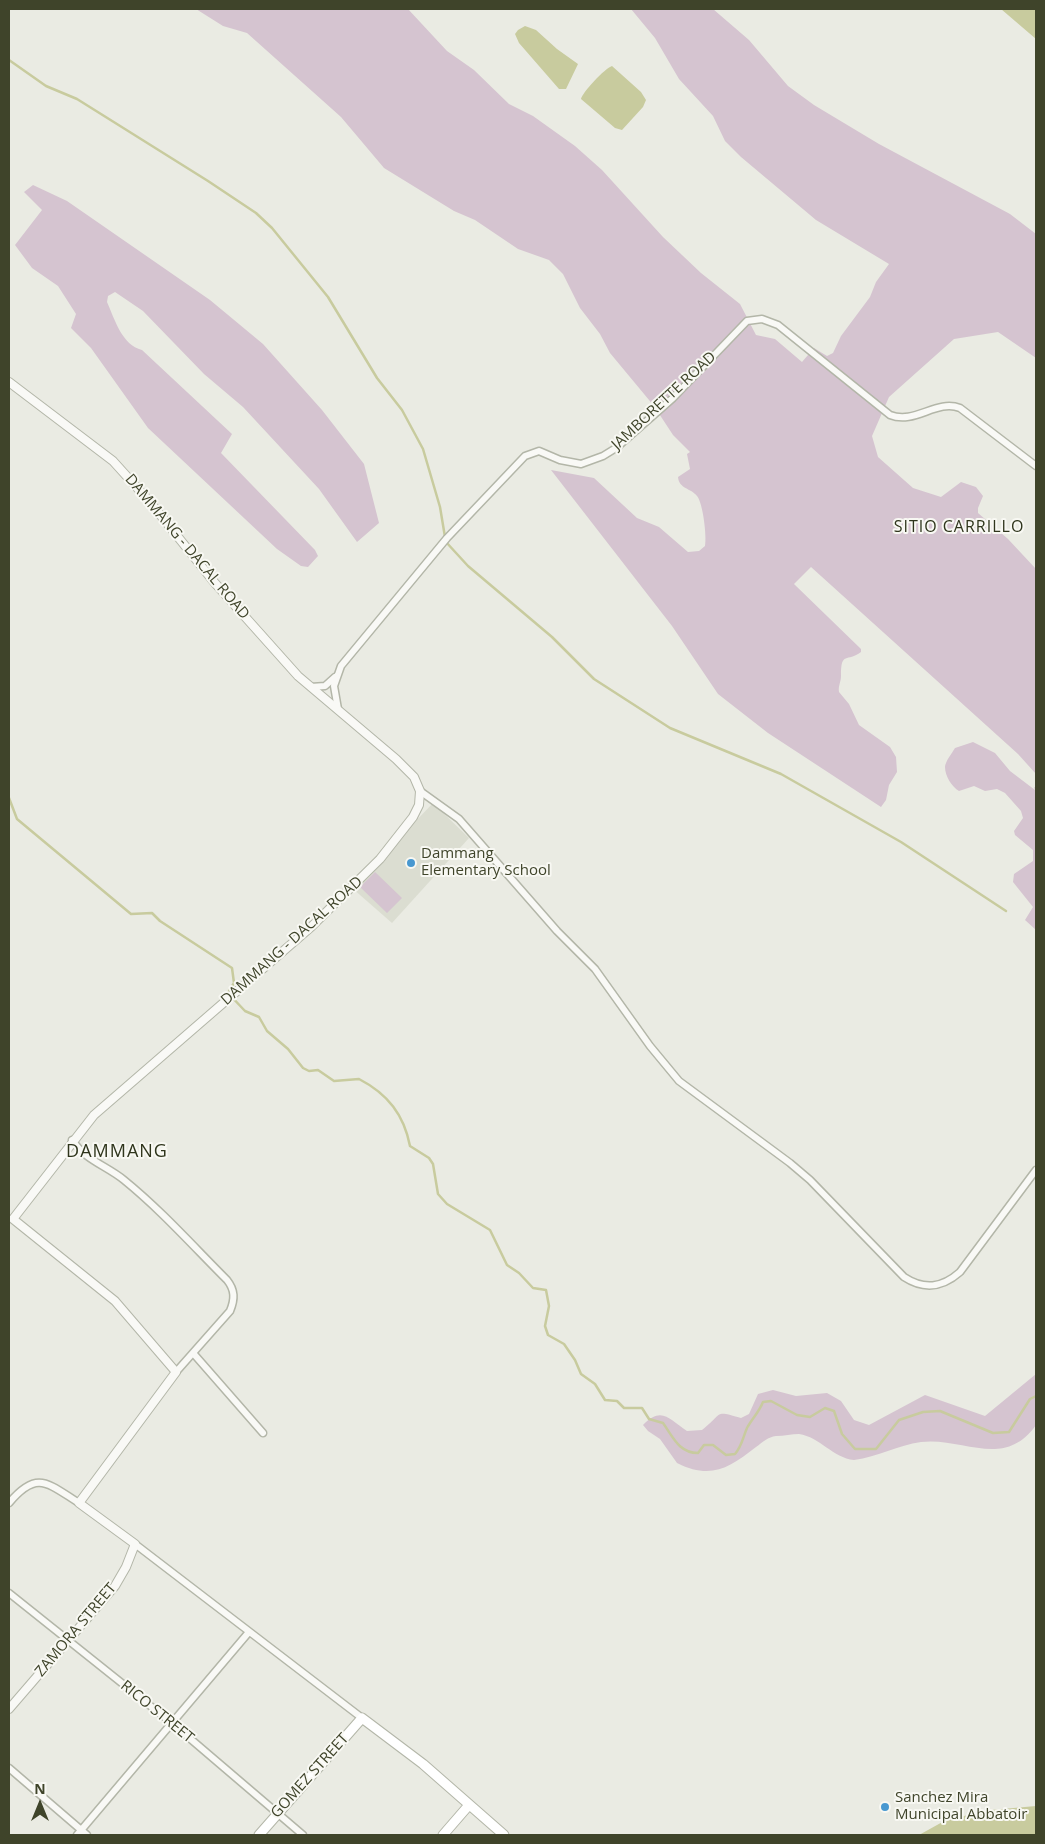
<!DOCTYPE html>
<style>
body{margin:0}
#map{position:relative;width:1045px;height:1844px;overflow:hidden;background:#eaebe3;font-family:"Open Sans",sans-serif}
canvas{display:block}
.frame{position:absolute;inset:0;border:10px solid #3f442a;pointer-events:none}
.north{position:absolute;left:15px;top:1779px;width:50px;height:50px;-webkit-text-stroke:4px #f8f8f3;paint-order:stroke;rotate:0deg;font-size:14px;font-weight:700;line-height:20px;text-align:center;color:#3f442a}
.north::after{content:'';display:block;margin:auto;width:18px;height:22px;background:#3f442a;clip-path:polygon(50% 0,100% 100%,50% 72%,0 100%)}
</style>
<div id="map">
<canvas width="1045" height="1844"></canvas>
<div class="frame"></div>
<div class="north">N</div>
</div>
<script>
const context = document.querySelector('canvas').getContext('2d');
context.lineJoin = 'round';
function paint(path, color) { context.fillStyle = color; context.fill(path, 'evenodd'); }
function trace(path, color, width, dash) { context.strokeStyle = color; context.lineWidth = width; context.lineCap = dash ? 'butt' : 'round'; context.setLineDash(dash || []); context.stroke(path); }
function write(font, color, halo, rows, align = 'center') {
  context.font = font + ' "Open Sans",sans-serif'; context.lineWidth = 4; context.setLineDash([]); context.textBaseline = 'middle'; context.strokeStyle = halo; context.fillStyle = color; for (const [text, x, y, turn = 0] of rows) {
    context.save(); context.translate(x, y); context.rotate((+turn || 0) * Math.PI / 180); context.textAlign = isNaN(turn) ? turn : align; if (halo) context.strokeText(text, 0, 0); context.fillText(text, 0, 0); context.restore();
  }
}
const built = new Path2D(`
 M 433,803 L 469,838 L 392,923 L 352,888 Z`);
const green = new Path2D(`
 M 196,9 L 408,9 L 447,51 L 474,70 L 509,104 L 533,116 L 575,146 L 602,170 L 663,237 L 701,273 L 740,304 L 756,335 L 775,339 L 802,362 L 814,348 L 827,356 L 833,353 L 841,336 L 870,297 L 876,282 L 889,264 L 816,220 L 741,157 L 725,141 L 713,116 L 679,79 L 655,38 L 631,9 L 713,9 L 749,40 L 788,86 L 814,105 L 879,144 L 1010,214 L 1036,234 L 1036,358 L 998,332 L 954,339 L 889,397 L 872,436 L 878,457 L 913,488 L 941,497 L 961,482 L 976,487 L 983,496 L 978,508 L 978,513 L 1008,539 L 1036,569 L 1036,774 L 1018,754 L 811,567 L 794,584 L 861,649 L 861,652 C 847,663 841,650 841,676 C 841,682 838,686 839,692 L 849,704 L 859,725 L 890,747 L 896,757 L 897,772 L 889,785 L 886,800 L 881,807 L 768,733 L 718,694 L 672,626 L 551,470 L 594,478 L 637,518 L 659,527 L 688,552 L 699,551 L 705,546 C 707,537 703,503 697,496 C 691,488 679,489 678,477 L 690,469 L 687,454 L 690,452 L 673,435 L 654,406 L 610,353 L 600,334 L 580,308 L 563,274 L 549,260 L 518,249 L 475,220 L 454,211 L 384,168 L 341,117 L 247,33 L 223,26 Z
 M 33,185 L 67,201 L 210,300 L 263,344 L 322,410 L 364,464 L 379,523 L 357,542 L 319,489 L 243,407 L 204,374 L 143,311 L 115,292 L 108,296 L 107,302 C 115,320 122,345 142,350 L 232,434 L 221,453 L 315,550 L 318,556 L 308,567 L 301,566 L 277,549 L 148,428 L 91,348 L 71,328 L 76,314 L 58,286 L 32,268 L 15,245 L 42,210 L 24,192 Z
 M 973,742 L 995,753 L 1010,771 L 1035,790 L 1034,787 L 1036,788 L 1036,930 L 1025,920 L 1033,907 L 1013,882 L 1014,874 L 1033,861 L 1033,850 L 1015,835 L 1014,831 L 1023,818 L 1021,811 L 1005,793 L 997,789 L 985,791 L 974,786 L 959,791 C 952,787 945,776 945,767 C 945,762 952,753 955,748 Z
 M 375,872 L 402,898 L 387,913 L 360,887 Z
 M 1036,1374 L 1036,1425 C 1004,1470 964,1437 921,1442 C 898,1445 878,1457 854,1460 C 833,1458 820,1437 799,1434 C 792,1434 784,1436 776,1436 C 768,1437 763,1442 756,1447 C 729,1468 711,1480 677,1463 L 660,1439 L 648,1431 L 643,1425 C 662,1405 670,1420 687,1431 L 702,1430 C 724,1413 713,1410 741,1418 L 749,1414 L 758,1394 L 773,1390 L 796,1396 L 827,1393 L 841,1401 L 854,1420 L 869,1425 L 925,1395 L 985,1416 Z`);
const water = new Path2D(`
 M 1001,9 L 1036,9 L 1036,39 Z
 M 525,26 L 536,30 L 557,49 L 578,64 L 566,89 L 559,89 L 519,43 L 515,34 L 518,30 Z
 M 612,66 L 641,92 L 646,100 L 643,107 L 622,130 L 615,128 L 581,99 C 582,93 605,68 612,66 Z
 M 1036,1806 L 1036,1835 L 919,1835 L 946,1820 L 991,1810 Z`);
const stream = new Path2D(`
 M 9,60 L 46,86 L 77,99 L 208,181 L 256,213 L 272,228 L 328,297 L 377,378 L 402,410 L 423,449 L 440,507 L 445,537
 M 446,542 L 468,566 L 552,637 L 594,679 L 670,728 L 781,774 L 901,842 L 1006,911
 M 9,798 L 17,819 L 131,914 L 152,913 L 160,921 L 232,968 L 234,983 L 228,993 L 245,1011 L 259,1017 L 267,1031 L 288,1049 L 303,1068 L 309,1071 L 318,1070 L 334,1081 L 359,1079 C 388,1094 404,1115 410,1146 L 429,1158 L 433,1164 L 438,1194 L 447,1204 L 490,1230 L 507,1265 L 519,1273 L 533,1288 L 546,1290 L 549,1306 L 545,1326 L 548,1335 L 564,1344 L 575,1360 L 581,1374 L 595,1384 L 605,1400 L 617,1401 L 624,1408 L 642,1408 L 649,1419 L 663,1423 C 673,1437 679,1453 698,1453 L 704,1445 L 713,1445 L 726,1455 L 735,1454 C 742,1446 743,1437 747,1428 C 752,1419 759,1412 763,1402 L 771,1401 L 797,1415 L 810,1417 L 825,1408 L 834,1411 L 842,1434 L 855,1449 L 876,1449 L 899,1420 L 923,1412 L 940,1411 L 993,1433 L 1009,1432 L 1030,1399 L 1036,1396`);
const minor = new Path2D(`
 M 311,687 L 325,686 L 335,677
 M 338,709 L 334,686 L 341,666 L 447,538 L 525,456 L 539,451 L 560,460 L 581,464 L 603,456 L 616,448 L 673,398 L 747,321 L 762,319 L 778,325 L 890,415 C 915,425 936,399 960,408 L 1036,466
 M 420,791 L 459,819 L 557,931 L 595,969 L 650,1046 L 679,1081 L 790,1163 L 810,1180 L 904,1277 C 924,1290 942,1288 960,1272 L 1036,1170
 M 72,1140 C 85,1160 107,1166 124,1180 C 161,1210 193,1246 227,1280 C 235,1290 235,1299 230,1311 L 176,1372
 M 193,1353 L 263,1433
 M 9,1503 C 37,1470 47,1483 79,1503
 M 135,1544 L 362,1718
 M 9,1593 L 173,1724 L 303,1835
 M 9,1768 L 87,1835
 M 77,1835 L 249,1632`);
const tertiary = new Path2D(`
 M 9,382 L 113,461 L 150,502 L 214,582 L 298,676 L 396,759 L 414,777 L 420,791 L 419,805 L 413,817 L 380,859 L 311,927 L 94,1115 L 13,1219 L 115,1301 L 176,1372 L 79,1503 L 135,1544 L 126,1567 L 115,1586 L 9,1709`);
const secondary = new Path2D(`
 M 259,1835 L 362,1718 L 423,1764 L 504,1835
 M 443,1835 L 469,1805`);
const markers = [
 [411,863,5,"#4898d0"],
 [885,1807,5,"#4898d0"]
];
const streetNames = [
 ["JAMBORETTE ROAD",664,401,-43],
 ["DAMMANG - DACAL ROAD",187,547,50],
 ["DAMMANG - DACAL ROAD",292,941,-42],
 ["ZAMORA STREET",76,1630,-50],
 ["RICO STREET",157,1712,39],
 ["GOMEZ STREET",310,1776,-48]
];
const poiNames = [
 ["Dammang",421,854],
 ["Elementary School",421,871],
 ["Sanchez Mira",895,1798],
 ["Municipal Abbatoir",895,1815]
];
const neighbourhoodNames = [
 ["SITIO CARRILLO",959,527]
];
const quarterNames = [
 ["DAMMANG",117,1152]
];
paint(built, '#dbddd1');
paint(green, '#d5c4d0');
paint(water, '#c8cb9e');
trace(stream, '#c8cb9e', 2.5);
trace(minor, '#b3b6a8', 9);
trace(tertiary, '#b3b6a8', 10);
trace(secondary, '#b3b6a8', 11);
trace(minor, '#f9f9f6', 6);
trace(tertiary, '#f9f9f6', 8);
trace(secondary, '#fff', 9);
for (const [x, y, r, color] of markers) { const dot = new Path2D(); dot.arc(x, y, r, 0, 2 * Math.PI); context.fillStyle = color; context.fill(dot); trace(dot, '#f8f8f3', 2); }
write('15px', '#3f442a', '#f8f8f3', streetNames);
write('15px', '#3f442a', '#f8f8f3', poiNames, 'left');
context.letterSpacing = '1px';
write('16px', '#2f351c', '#f8f8f3', neighbourhoodNames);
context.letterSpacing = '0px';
context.letterSpacing = '1px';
write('18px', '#2f351c', '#f8f8f3', quarterNames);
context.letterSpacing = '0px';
</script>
